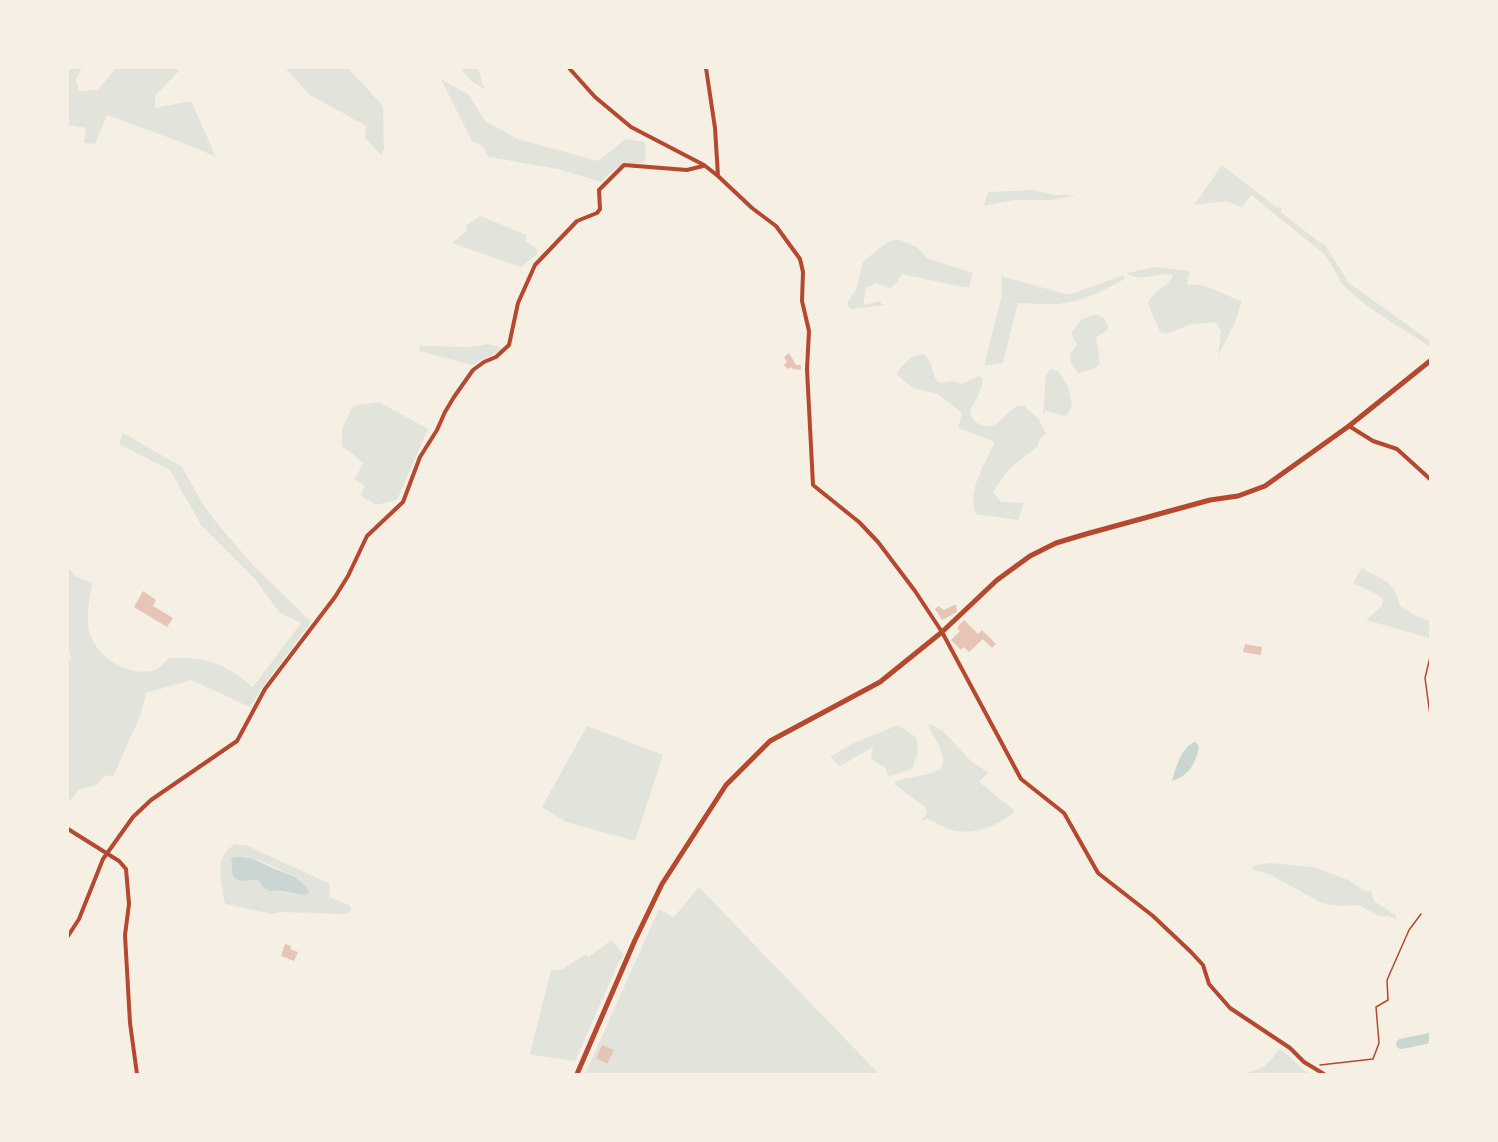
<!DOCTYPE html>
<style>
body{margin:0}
#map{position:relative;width:1498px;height:1142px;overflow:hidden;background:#f6efe4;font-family:Quicksand,sans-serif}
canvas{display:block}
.frame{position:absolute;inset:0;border:69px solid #f6efe4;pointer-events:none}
</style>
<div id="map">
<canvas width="1498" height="1142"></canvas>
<div class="frame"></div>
</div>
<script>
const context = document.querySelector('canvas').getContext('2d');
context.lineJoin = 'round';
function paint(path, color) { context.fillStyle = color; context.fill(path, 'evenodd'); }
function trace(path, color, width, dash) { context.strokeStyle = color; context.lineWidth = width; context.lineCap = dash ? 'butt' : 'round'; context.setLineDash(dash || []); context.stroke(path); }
const green = new Path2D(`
 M 68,68 L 82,68 L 76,79 L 79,91 L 98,90 L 116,68 L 176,68 L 179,71 L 155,96 L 155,108 L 191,101 L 216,157 L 186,144 L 107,115 L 95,144 L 84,143 L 86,128 L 68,125 Z
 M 285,68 L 348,68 L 383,106 L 384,150 L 381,155 L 365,138 L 366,126 L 310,95 Z
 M 460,68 L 478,68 L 484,89 L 471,81 Z
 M 441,79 L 469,95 L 485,121 L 518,139 L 598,161 L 626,139 L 645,142 L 646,158 L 643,163 C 618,166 619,164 601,182 L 558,169 L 489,157 L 482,146 L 472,141 Z
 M 1222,165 L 1276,207 L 1282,208 L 1281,212 L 1319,242 L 1325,245 L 1349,283 L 1430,341 L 1430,347 C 1403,328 1371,312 1347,289 C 1337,280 1333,264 1324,254 L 1251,195 L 1242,207 L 1225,201 L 1194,205 Z
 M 1034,190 L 1055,195 L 1076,195 L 1053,200 L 1014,200 L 984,206 L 988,192 Z
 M 480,216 L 527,235 L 525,241 L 537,249 L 537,254 L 521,267 L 452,243 L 468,230 L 465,226 Z
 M 893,240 L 900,240 L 917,247 L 927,258 L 973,273 L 969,287 L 963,287 L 902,274 L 897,282 L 890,288 L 876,283 L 866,288 L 863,305 L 879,301 L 884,305 L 850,309 L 847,303 L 856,290 L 863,262 L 882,246 Z
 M 1154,267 L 1190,271 L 1187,285 C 1208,282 1223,296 1242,301 L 1234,325 L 1218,356 L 1221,331 L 1215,322 L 1188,325 L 1167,334 L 1160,332 L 1148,303 C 1153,290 1169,287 1173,275 C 1158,271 1140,284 1127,273 Z
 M 1124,275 L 1124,279 C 1103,291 1082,302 1057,304 C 1044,305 1031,303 1018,303 L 1003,363 L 984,366 L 1002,295 L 1001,276 L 1069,295 Z
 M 1096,314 L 1104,318 L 1108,327 L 1106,331 L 1096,337 L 1100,364 L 1093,369 L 1078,373 L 1071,363 L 1070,354 L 1077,345 L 1071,333 L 1082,319 Z
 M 487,344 L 498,346 L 502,350 L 472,365 L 419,351 L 420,346 L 472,347 Z
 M 923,354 C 935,361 930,376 940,383 L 952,381 L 962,384 L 979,376 L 983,379 L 981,389 L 970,411 C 971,417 974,422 981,425 C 998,431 1002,415 1014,408 C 1016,406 1020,406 1023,405 L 1039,419 L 1046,434 L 1040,439 L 1038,446 L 1009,469 L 993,492 L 1001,502 L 1024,503 L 1018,520 L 976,514 C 967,488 985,465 995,442 L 958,428 L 962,413 L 938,394 L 913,388 L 896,374 C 902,365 911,355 923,354 Z
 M 1050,369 L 1059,372 L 1068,387 L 1072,406 L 1066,416 L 1046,411 L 1043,414 L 1046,375 Z
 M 379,402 L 428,429 L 397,500 L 376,505 L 360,495 L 365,486 L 354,479 L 364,463 L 342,446 L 342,429 L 353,406 Z
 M 123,433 L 182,467 L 201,501 L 215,521 L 253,565 L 311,622 L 262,688 L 250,707 L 191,680 L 146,693 L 141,714 L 113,777 L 105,775 L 97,785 L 79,789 L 68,803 L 68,659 L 72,659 L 68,650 L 68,568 L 77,577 L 92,583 C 90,599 84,624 92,639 C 102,661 132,677 155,670 C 160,668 165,662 169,658 C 207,657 223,662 253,687 L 301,623 L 279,612 L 254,578 L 201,525 L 170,470 L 119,444 Z
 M 1362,568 C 1382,581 1395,579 1400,606 L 1416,616 L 1430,621 L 1430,638 L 1366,620 L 1381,607 L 1384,600 L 1378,595 L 1353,583 Z
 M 930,724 L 943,731 L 970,760 L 988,773 L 979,782 L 1015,811 C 999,826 971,837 948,829 C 941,826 934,822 927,818 L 923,821 L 922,819 L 927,814 L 926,808 L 894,784 L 896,781 C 942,770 958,776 928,726 Z
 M 898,725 L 916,737 C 920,750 917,758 911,770 L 889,776 L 885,768 L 871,759 L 873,747 L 840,766 L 830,757 L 852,744 Z
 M 587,726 L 663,755 L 635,841 L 566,822 L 542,807 Z
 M 235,844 L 248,846 L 330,884 L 329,897 L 349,905 L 352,910 L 346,914 L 281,912 L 271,914 L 225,904 C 222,882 212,858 235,844 ZM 260,860 C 278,870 298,874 310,892 C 299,897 283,891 270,891 L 258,880 L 245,881 L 232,863 Z
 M 1270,863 L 1313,867 L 1348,880 L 1365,891 L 1371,891 L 1374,901 L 1396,916 L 1396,919 L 1389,916 L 1379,916 L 1359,905 L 1339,906 L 1322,903 L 1269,874 L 1251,869 L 1256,865 Z
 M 699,887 L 879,1074 L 585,1074 L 659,909 L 674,917 Z
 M 611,940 L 624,955 L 618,964 L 575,1061 L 532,1055 L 530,1053 L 551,970 L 563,969 L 586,954 L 589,957 Z
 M 1279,1049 C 1291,1055 1297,1067 1309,1073 L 1242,1074 C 1262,1069 1267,1067 1279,1049 Z`);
const water = new Path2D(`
 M 1195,742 L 1199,746 C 1196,763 1189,776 1172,781 C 1176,768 1181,747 1195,742 Z
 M 235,857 C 254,857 259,862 275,869 C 291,875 301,878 310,892 L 305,895 L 281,891 L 270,891 L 263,887 L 258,880 C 251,879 237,885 233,875 C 231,870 233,864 231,859 Z`);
const river = new Path2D(`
 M 1401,1044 L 1430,1038`);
const building = new Path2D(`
 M 789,353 L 796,365 L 801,365 L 801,370 L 792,369 L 791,367 L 788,369 L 784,365 L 787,362 L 784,357 Z
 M 143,591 L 156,600 L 153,606 L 173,618 L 167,627 L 134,607 Z
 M 956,604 L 957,612 L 942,620 L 935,609 L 938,606 L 944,610 Z
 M 964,620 L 978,634 L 982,630 L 996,644 L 992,648 L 983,639 L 969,652 L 964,647 L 961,650 L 951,640 L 960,631 L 957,628 Z
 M 1245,644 L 1262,647 L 1261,655 L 1243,652 Z
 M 285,944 L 291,946 L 290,949 L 298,952 L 294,961 L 281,956 Z
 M 602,1045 L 614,1050 L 607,1064 L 596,1058 Z`);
const path = new Path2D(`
 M 1430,657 L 1425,678 L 1430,715
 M 1320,1065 L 1373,1059 L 1379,1043 L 1376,1007 L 1388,1000 L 1387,980 L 1409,930 L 1421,914`);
const minor = new Path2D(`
 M 569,68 L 595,97 L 631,127 L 704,165 L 718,176 L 752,208 L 776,226 L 800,259 L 803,272 L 802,301 L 809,331 L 807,369 L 813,485 L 859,522 L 878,542 L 915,591 L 942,632 L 1021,779 L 1064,813 L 1098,873 L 1153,916 L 1191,952 L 1203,965 L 1209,984 L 1230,1008 L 1290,1048 L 1304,1062 L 1324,1074
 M 706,68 L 715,128 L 718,176
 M 1349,426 L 1373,441 L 1397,449 L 1430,479
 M 68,829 L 119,861 L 126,869 L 129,904 L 125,935 L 130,1023 L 137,1074
 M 68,936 L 79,919 L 103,859 L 133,817 L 151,800 L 237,741 L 265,689 L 335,597 L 348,576 L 367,536 L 403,502 L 420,457 L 437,430 L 445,412 L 454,397 L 473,370 L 484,362 L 496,357 L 509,345 L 518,303 L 535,265 L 577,221 L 597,213 L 600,209 L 599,190 L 624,165 L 687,170 L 703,166`);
const primary = new Path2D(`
 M 577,1074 L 635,940 L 662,884 L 726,785 L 770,741 L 880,682 L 942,632 L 997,580 L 1030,556 L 1056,543 L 1086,534 L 1210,500 L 1238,496 L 1265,486 L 1349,426 L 1430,361`);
paint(green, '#e2e4dc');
paint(water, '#c9d6d2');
trace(river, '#c9d6d2', 10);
paint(building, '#e6c5b7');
trace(path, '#b5482f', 1.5);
trace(minor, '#b5482f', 4);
trace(primary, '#b5482f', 5);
</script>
